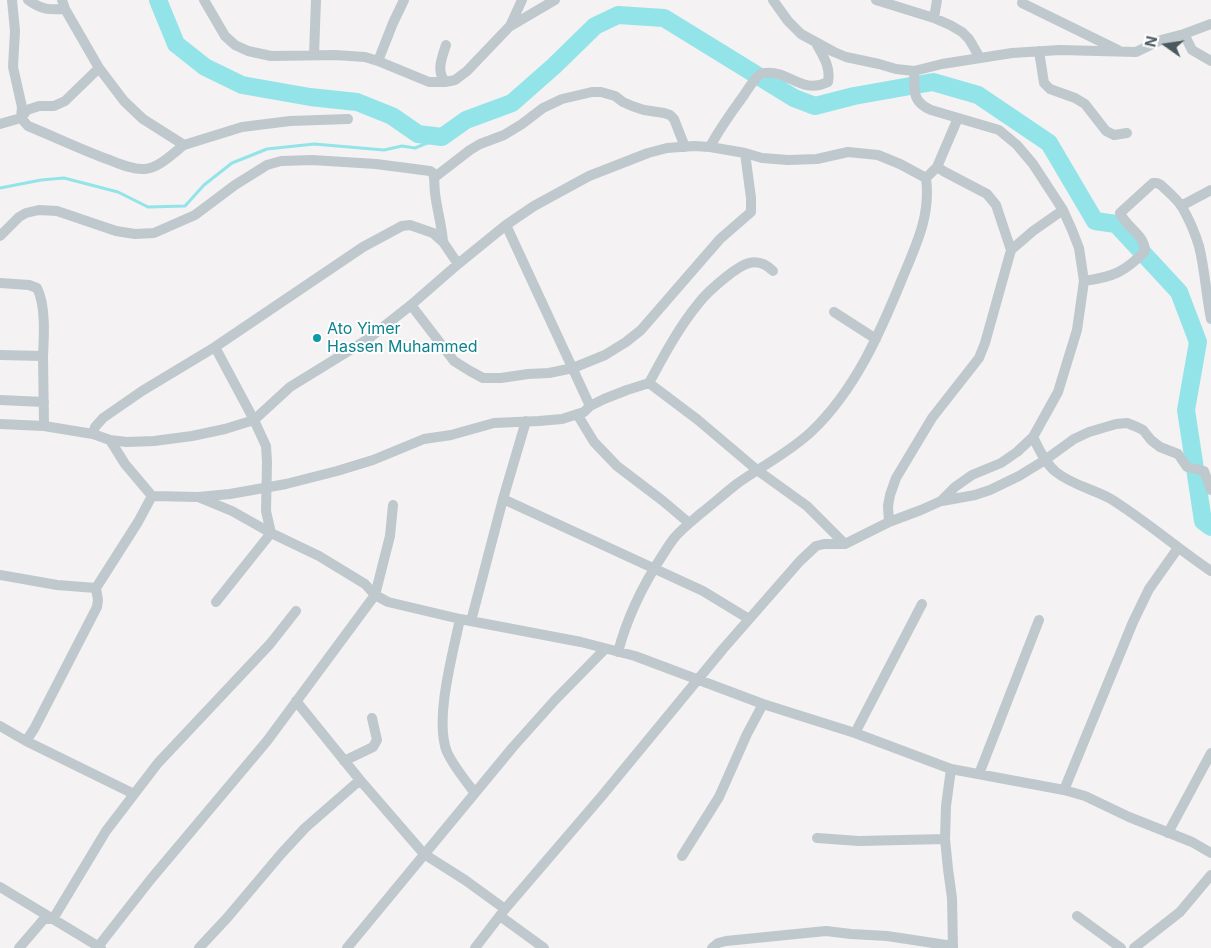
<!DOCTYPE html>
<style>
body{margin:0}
#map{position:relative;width:1211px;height:948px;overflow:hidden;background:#f4f2f2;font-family:Inter,sans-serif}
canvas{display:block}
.north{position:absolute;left:1141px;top:20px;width:50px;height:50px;-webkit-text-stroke:4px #fff;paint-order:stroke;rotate:283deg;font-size:14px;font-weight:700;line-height:20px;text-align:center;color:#4a585f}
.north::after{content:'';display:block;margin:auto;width:18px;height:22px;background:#4a585f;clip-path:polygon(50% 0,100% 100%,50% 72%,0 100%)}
</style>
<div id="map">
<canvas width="1211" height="948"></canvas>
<div class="north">N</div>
</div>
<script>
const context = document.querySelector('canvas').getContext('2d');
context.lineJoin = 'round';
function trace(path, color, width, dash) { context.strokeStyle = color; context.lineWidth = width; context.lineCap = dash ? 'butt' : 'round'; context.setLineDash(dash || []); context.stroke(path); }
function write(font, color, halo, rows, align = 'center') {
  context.font = font + ' Inter,sans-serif'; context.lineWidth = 4; context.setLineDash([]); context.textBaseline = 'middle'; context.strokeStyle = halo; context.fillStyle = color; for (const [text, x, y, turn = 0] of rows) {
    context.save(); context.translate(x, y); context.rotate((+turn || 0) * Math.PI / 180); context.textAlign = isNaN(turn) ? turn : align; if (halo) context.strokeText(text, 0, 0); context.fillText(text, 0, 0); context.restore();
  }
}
const stream = new Path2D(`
 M 0,188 L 41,180 L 64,178 L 118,192 L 148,207 L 185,206 L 204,185 L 232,163 L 267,149 L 314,144 L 384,150 L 402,146 L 415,148 L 442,137`);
const river = new Path2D(`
 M 158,0 L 176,44 L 205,67 L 242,85 L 310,97 L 357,102 L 392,116 L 418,134 L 442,137 L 466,120 L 512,103 L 554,66 L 595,26 L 618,15 L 664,18 L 794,98 L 815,106 L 854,96 L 933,82 L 978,95 L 1049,143 L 1095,221 L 1116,224 L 1179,292 L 1198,342 L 1186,410 L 1203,521 L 1211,527`);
const street = new Path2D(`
 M 12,0 L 15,31 L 13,67 L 22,107 L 21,118 L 28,126 C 55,137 80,149 107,159 C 118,163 132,170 145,169 C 159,168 173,153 184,145
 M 28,0 C 42,10 49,10 65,9
 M 62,0 L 65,9 L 99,68 L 124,101 L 143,119 L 184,145 L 242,127 L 290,121 L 348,119
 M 204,0 L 225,36 L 235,45 L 248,51 L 271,56 L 335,55 L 365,57 L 378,61 L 429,82 L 445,82 L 455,80 L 467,71 L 509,27 L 555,0
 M 773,0 L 788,21 L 801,34 L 834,52 L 846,57 L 879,64 L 896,69 L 914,71 L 942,64 L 1012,53 L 1060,50 L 1136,52 L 1161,40 L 1184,34 L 1211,24
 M 876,0 L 934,18 L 950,25 L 962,32 L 969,39 L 980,58
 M 1022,3 L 1118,50
 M 934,18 L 937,0
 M 510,26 L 522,0
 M 1184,34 L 1192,50 L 1211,61
 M 1039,51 L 1044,83 L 1050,89 L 1075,98 L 1085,104 L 1106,131 L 1114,135 L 1127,133
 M 314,55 L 316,0
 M 378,61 L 393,23 L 404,0
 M 445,82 C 436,70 442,58 446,45
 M 0,124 L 21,118 L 27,110 L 39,106 L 54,106 L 65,101 L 99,68
 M 710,147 C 719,129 732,112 744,95 C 748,89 755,77 761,74 C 762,73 764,73 765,73 C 789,70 801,95 828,82 C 831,67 823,56 816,43
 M 937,167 L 945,172 L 987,194 L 996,205 L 1011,250
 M 435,177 L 470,150 L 480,144 L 504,135 L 522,124 L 543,108 L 562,99 L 592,92 L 601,92 L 615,96 L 623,102 L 632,106 L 644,110 L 664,113 L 670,115 L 674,119 L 685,147
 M 1181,206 L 1211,190
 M 506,225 L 590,406
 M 0,236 L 19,217 L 26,213 L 39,210 L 57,211 L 116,231 L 135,234 L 154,233 L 195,215 L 235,185 L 267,165 L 281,161 L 312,160 L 376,164 L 430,171 L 433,173 C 435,179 434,186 435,193 C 437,210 442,226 443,242
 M 1084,281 C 1113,277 1125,272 1145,251 C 1145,235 1126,227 1120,213 L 1153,183 L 1157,183 L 1161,185 C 1168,192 1177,199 1182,207 C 1189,219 1195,233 1199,246 C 1205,270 1206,295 1211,319
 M 0,283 L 29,285 L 37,288 C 46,305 44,337 43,356 L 0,355
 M 411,305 L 454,361 L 470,371 L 483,378 L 501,378 L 528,374 L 549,373 L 573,368 L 605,355 L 626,342 L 641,330 L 720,239 L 751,212 L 751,198 L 745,153
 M 834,312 L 876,339
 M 215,347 L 254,420 L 266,446 L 267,462 L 266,511 L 271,533 L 216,602
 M 43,356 L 44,426
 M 649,383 L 698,420 L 757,470 L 807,506 L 845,544
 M 0,400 L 44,402
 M 577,414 L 594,442 L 617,466 L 663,501 L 689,523
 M 0,424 L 44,426 L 93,434 L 110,440 L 127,442 L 154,441 L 192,436 L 225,429 L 254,420 L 290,387 L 368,339 L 411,305 L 458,264 L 506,225 L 534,206 L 589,176 L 648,153 L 667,148 L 694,146 L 710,147 L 745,153 L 762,158 L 788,160 L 817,159 L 848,152 L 878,155 L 900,164 L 926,178
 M 93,434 L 95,427 L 103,418 L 142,391 L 215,347 L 363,247 L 402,226 L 410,225 L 433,233 L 443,242 L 458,264
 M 1033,437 C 1039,449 1045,463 1056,472 C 1072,485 1093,489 1111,499 C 1146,521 1177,548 1211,571
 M 110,440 L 125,464 L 152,496
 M 198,497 L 232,511 L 271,533 L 319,556 L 365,584 L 375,595 L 388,602 L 460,619 L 581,642 L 635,656 L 763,704 L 855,733 L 951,769 L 1064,790 L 1085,796 L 1129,817 L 1192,842 L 1211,853
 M 503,499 L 703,591 L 749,619
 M 942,501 L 975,495 L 990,490 L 1019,476 L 1045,460 L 1074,439 L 1089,432 L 1116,424 L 1127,423 L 1137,427 L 1143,430 L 1151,440 L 1160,447 L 1178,454 L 1187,467 L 1204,471 L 1211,490
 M 889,522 L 888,506 L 890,495 L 896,478 L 932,418 L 979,358 L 985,343 L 1011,250 L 1033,231 L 1063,210
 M 0,575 L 57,585 L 96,588
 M 460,619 C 453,653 434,720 447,752 C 454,767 465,780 475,793
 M 471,621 L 503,499 L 526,421
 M 618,652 C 627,618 643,585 662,556 C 666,550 670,543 675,537 C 683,528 691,522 700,514 C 713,504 725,493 738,483 C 762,466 790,452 812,431 C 855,390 880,333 902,279 C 916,245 931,216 926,178 L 937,167 L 958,118
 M 296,701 L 360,780 L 424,854 L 465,880 L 505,909
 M 0,726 L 26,741 L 34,729 L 97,607 L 98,600 L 96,588 L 138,522 L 152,496 L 198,497 L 230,494 L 286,484 L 337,471 L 373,460 L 424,439 L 451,435 L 494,423 L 539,421 L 562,419 L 584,412 L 590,406 L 604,399 L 627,390 L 649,383 C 663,357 679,327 698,304 C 706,293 716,285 726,277 C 741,265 756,254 773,271
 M 855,733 L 922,604
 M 26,741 L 134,794
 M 344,761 L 373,747 L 377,740 L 372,718
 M 951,769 L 946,806 L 945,839 L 948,869 L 952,898 L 953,948
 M 979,774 L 1039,620
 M 1064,790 L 1133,622 L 1149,589 L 1178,548
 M 1168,833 L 1211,753
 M 817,838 L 859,841 L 945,839
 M 682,856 L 719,797 L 747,734 L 763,704
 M 0,887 L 101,948
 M 500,916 L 544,948
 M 1077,916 L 1121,948
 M 19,948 L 44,919 L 53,919 L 106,831 L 158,763 L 270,644 L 296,611
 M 97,948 L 151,879 L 267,741 L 375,595 L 390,536 L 393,505
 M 199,948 L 227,918 L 281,854 L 305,828 L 360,780
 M 347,948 L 513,747 L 555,700 L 605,649
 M 475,948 L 505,909 L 601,797 L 723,649 L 800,561 L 816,546 L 824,544 L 845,544 L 889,522 L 921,510 L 941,501 L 955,487 L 972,475 L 1001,463 L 1017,452 L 1033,437 L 1058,392 L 1077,330 L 1084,281 L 1079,248 L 1072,230 L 1063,210 L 1033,164 L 1017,145 L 999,130 L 931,110 C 911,101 915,91 914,71
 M 712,948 L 718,943 L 726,941 L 826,931 L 851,934 L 887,936 L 953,946
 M 1134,948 L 1180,912 L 1211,875`);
const markers = [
 [317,338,5,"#0f9aa8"]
];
const cultureNames = [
 ["Ato Yimer",327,329],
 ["Hassen Muhammed",327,347]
];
trace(stream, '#92e4e9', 3);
trace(river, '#92e4e9', 18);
trace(street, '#bec8cd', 10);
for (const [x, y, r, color] of markers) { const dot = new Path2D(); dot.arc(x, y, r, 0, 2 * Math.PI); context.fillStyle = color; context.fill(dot); trace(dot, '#fff', 2); }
write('16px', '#0d838f', '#fff', cultureNames, 'left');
</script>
